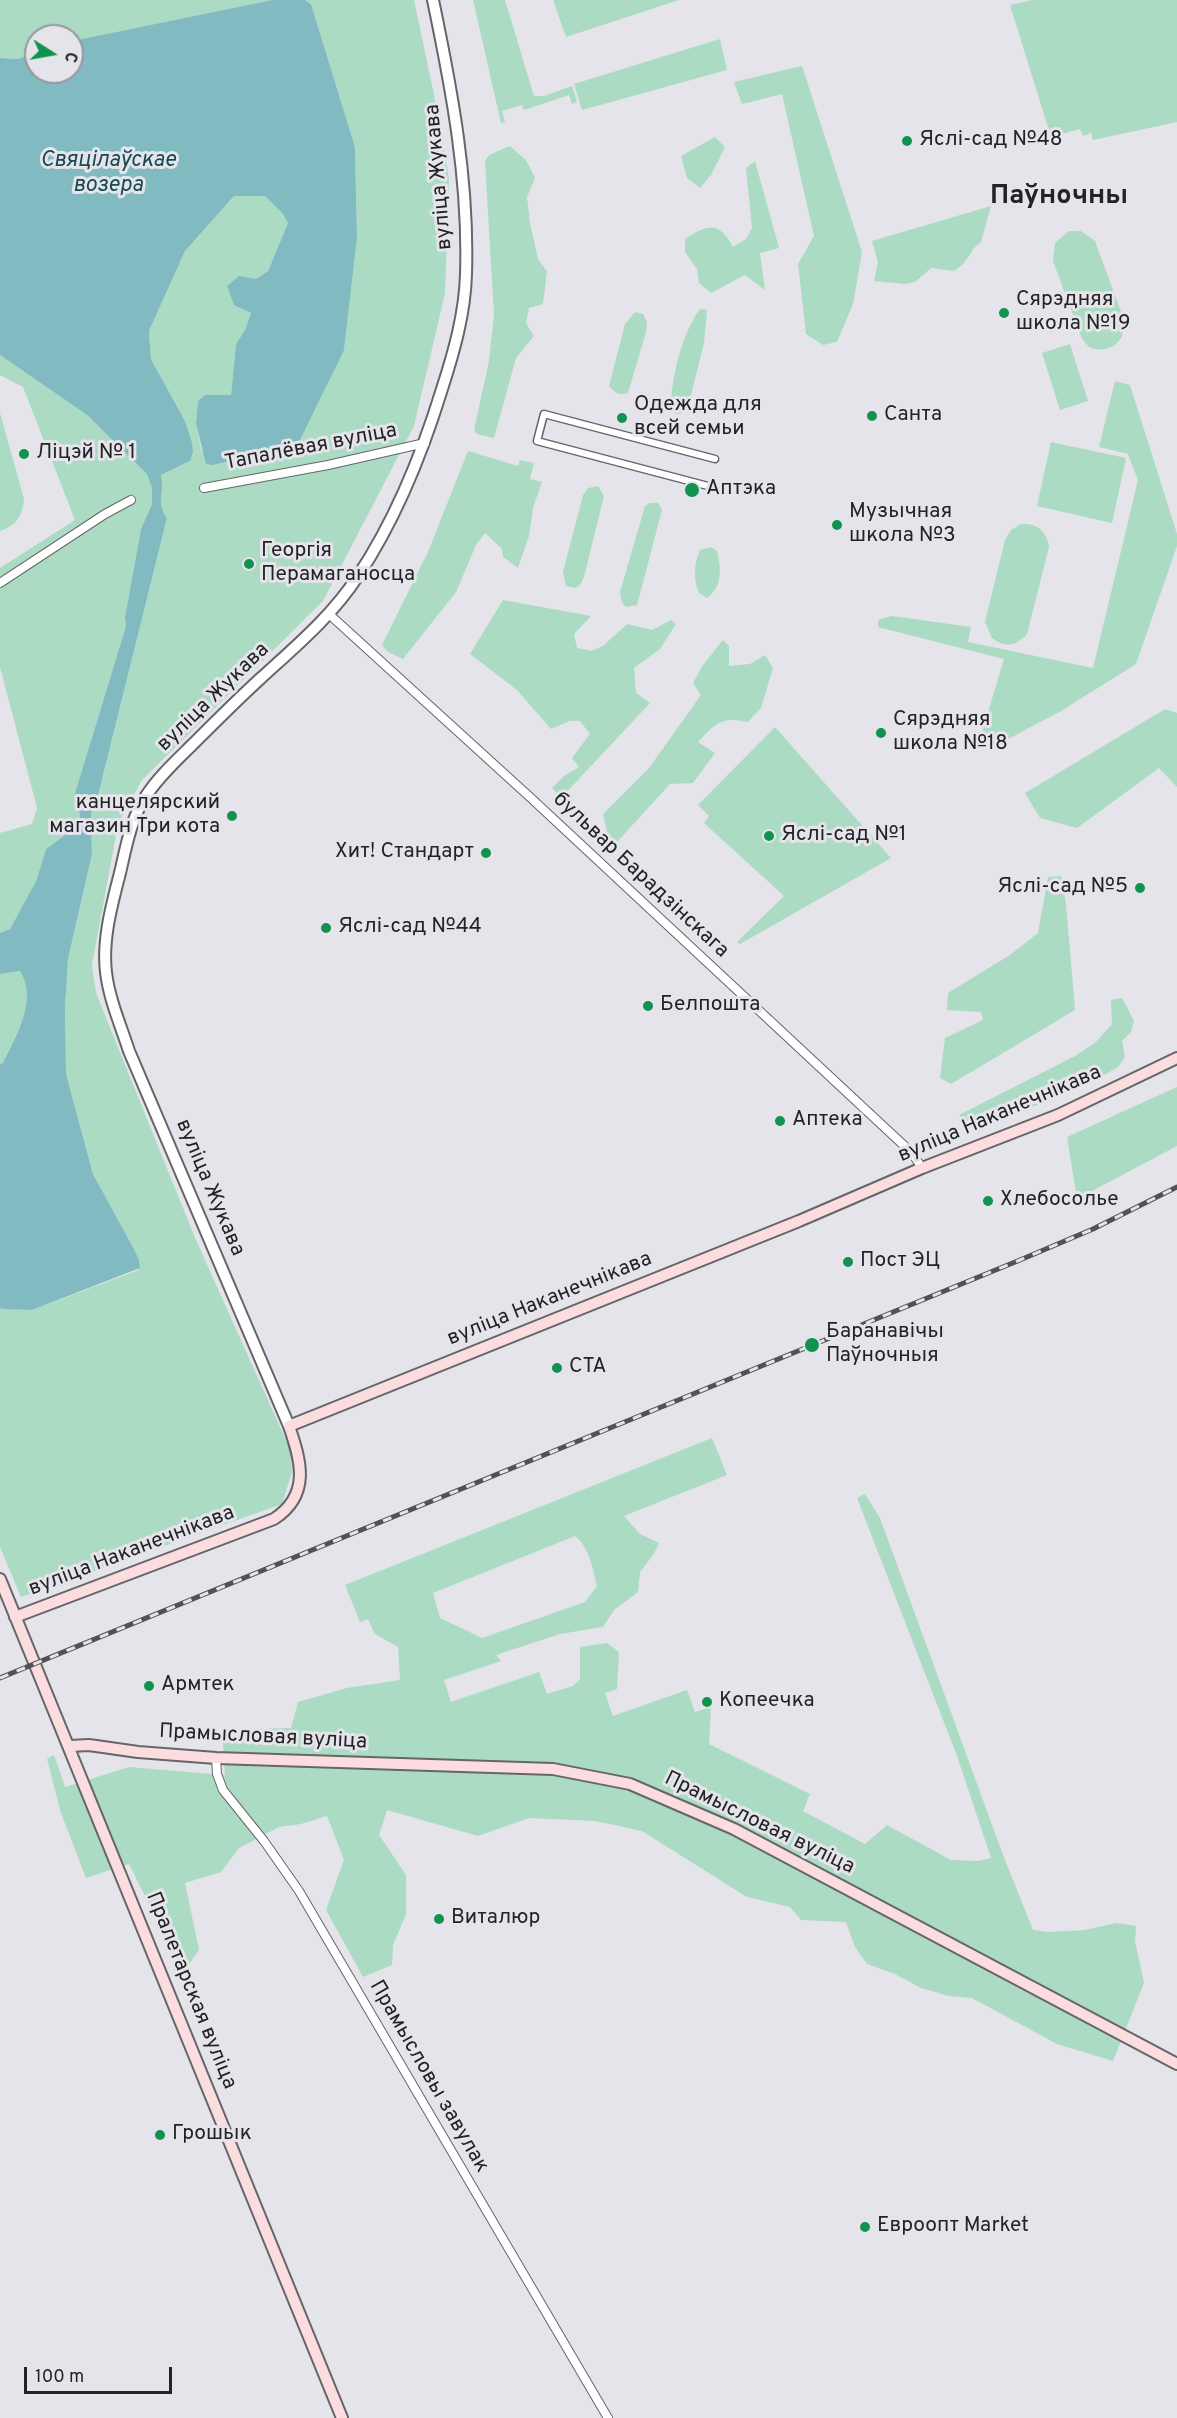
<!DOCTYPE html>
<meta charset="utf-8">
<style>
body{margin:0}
#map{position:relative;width:1177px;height:2418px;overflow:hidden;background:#e4e4ea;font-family:Overpass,sans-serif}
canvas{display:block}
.north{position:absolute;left:24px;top:24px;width:60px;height:60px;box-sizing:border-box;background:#e4e4ea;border:2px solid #97979b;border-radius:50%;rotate:101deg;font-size:16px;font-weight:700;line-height:24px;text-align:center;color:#232325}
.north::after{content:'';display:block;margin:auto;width:21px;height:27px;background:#119250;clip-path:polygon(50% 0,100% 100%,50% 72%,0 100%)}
.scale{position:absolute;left:24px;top:2367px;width:148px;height:27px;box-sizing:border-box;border:3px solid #232325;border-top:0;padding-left:8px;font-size:18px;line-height:21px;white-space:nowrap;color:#232325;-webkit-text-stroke:4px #e4e4ea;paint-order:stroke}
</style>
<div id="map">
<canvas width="1177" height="2418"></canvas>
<div class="north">С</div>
<div class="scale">100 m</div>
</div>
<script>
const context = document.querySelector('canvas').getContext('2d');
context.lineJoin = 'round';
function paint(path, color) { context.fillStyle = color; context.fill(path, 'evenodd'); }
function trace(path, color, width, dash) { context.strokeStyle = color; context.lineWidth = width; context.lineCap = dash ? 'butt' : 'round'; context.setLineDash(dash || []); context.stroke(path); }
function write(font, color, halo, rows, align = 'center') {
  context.font = font + ' Overpass,sans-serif'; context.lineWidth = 6; context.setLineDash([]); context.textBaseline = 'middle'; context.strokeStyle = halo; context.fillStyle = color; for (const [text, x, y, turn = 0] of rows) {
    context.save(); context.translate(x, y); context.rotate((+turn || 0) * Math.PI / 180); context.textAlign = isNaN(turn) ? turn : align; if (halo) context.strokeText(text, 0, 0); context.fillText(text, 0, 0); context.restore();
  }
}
const green = new Path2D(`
 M 0,0 L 272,0 L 72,41 L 72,36 L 36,36 L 36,53 L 18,59 L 0,58 Z
 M 305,0 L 414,0 L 440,123 L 449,179 L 445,293 L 414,426 L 323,601 L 142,780 L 118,824 L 92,965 L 96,993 L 196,1240 L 289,1447 L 292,1472 L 282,1504 L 21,1597 L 0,1547 L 0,1308 L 32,1310 L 136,1271 L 140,1268 L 139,1260 L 134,1249 L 93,1174 L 66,1074 L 65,1008 L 68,959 L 92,854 L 91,818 L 93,798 L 98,794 L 167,518 C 156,503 165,492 161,475 L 190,461 L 185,421 L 151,359 L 149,331 L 185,251 L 234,196 L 266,196 L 282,213 L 288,223 L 268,271 L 256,279 L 251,313 L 245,331 L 236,344 L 231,395 L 205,395 L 198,401 L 196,424 L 202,453 L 344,350 L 357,238 L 355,147 L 311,4 Z
 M 473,0 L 505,0 L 534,96 L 544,96 L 572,86 L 577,102 L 572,104 L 569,95 L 524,110 L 522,105 L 502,111 L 505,122 L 501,123 Z
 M 553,0 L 679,0 L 566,37 Z
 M 1032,0 L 1177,0 L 1177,122 L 1093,140 L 1091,133 L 1083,136 L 1080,129 L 1051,137 L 1010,5 Z
 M 720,39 L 727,70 L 582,110 L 574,84 Z
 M 802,66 L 862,252 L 853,304 L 837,342 L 823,345 L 806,334 L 798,264 L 814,236 L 782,94 L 742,104 L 734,82 Z
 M 715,137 L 725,147 L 711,175 L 700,188 L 687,178 L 681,156 Z
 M 510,146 L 526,160 L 535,178 L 527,197 L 530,223 L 538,259 L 547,271 L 543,304 L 529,308 L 526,323 L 534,336 L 516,358 L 494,438 L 477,434 L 474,430 L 489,361 L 494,315 L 485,161 L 489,155 Z
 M 755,161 L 779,248 L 760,253 L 765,290 L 745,275 L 711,293 L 699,283 L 697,269 L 685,252 L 685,239 C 708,224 719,221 733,247 L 746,239 L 752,228 L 746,168 Z
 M 991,206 L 981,242 L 973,249 L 970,255 L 962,265 L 954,271 L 931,268 L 915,282 L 905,284 L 874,281 L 878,262 L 872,241 Z
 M 1069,231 L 1081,231 L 1095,241 L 1124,320 L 1122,337 L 1114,346 L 1102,350 L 1090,348 L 1082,339 L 1053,261 L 1055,243 Z
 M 700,309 L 707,310 L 704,343 L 688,407 L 684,413 L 676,414 L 670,408 C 673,375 680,337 700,309 Z
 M 635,312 L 643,314 L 647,322 L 646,332 L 628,393 C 619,396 615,393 609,386 L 625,324 Z
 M 1070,344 L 1088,401 L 1060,410 L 1042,353 Z
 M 0,355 L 87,415 L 147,474 L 152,488 L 152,504 L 141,529 L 125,617 L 126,626 L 75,793 L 80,816 L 77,826 L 46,849 L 36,881 L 10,929 L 0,933 L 0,833 L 32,824 L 37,808 L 0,667 L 0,568 L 75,520 L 23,387 L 0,375 Z
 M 1115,381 L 1130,385 L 1177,534 L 1177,546 L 1136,664 L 1061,711 L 995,746 L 980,739 L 1004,659 L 878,627 L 878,620 L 892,616 L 971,627 L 968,642 L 1093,668 L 1138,480 L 1128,454 L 1099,447 Z
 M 0,413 L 24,499 C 23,515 16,526 0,531 Z
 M 1051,442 L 1126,458 L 1112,523 L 1037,506 Z
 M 468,451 L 518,466 L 520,460 L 534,463 L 530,479 L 542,482 L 533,508 L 529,536 L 518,568 L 503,557 L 502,549 L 485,533 L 476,545 L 456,592 L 403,659 L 388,652 L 382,645 L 428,552 Z
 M 598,486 L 604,496 L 584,577 L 580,585 L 575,588 L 566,586 L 563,572 L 583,495 L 588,488 Z
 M 650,503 L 658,503 L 662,510 L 637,605 L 626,607 L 622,603 L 620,592 L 645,506 Z
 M 1021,524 C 1037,523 1047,531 1049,547 L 1027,634 C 1017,646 1004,648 992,638 L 985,622 L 1005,540 L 1011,530 Z
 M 711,547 L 717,551 C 721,569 723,586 707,598 L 699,593 C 693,580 694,563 700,550 Z
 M 503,600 L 591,616 L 574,634 L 577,648 L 591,651 L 603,646 L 627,624 L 652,630 L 671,620 L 676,624 L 660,649 L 634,668 L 636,693 L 650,703 L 561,798 L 552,788 L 564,776 L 579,767 L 572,758 L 590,734 L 580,721 L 570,721 L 551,729 L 517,690 L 470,654 Z
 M 723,640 L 729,646 L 729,666 L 750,664 L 765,655 L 773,668 L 761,708 L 748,722 C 722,716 715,723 698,742 L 715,753 L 693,783 L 670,784 L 617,842 L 608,836 L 603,814 L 649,768 L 701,695 L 693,683 L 703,665 Z
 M 1165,709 L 1177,713 L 1177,787 L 1159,768 L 1077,828 L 1040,818 L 1025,793 Z
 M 775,727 L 891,858 L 740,944 L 737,942 L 784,896 L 704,823 L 709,816 L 698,805 Z
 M 1061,876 L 1066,904 L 1075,1010 L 951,1084 L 940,1078 L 945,1038 L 983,1020 L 981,1012 L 947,1010 L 948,993 L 1010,955 L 1038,933 L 1048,877 Z
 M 20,971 C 38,1000 16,1036 3,1063 L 0,1064 L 0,974 Z
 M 1122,998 L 1134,1021 L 1131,1032 L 1122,1041 L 1125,1057 L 1118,1067 L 1104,1075 L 979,1131 L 959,1115 L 1075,1056 L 1096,1042 L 1112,1024 L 1111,1000 Z
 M 1177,1087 L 1177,1146 L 1077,1199 L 1067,1137 Z
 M 712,1438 L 727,1475 L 624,1516 L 640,1534 L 659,1543 L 653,1555 L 640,1572 L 638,1592 L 614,1610 L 603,1627 L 560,1634 L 496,1655 L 501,1661 L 444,1680 L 451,1702 L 539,1672 L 547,1694 L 573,1686 L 580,1679 L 580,1647 L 607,1643 L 619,1652 L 617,1689 L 605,1693 L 613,1716 L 687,1690 L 695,1712 L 711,1707 L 709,1744 L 810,1794 L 803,1811 L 865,1844 L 887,1825 L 951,1860 L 978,1861 L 991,1858 L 957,1756 L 857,1498 L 865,1494 L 880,1518 L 1003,1855 L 1033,1930 L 1048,1932 L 1085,1930 L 1116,1923 L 1136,1926 L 1135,1941 L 1144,1983 L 1113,2061 L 1057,2044 L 972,1998 L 949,1996 L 921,1988 L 895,1974 L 867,1964 L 855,1947 L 846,1922 L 801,1920 L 790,1907 L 747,1897 L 642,1831 L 595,1821 L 529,1818 L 478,1836 L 387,1810 L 379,1835 L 406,1875 L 406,1914 L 393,1945 L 392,1965 L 363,1977 L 326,1910 L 344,1860 L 327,1816 L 301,1824 L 279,1827 L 239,1848 L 221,1872 L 185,1883 L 199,1950 L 183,1973 L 129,1864 L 86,1878 L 61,1813 L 47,1759 L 54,1755 L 65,1787 L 129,1767 L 225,1775 L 222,1730 L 291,1728 L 298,1702 L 347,1688 L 400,1680 L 398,1647 L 375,1634 L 368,1619 L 360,1622 L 345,1585 ZM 575,1536 C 589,1547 593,1569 597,1586 L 585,1602 L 482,1638 L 440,1618 L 433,1593 Z`);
const water = new Path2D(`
 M 272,0 L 305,0 L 311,4 L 355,147 L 357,238 L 344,350 L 297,446 L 212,465 L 206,464 L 196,424 L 198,401 L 205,395 L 231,395 L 236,344 L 245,330 L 251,313 L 234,305 L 227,286 L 239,276 L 256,279 L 268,271 L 288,223 L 282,213 L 265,196 L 234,196 L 185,251 L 149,331 L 151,359 L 185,421 L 192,443 L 193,452 L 190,461 L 161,475 C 165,492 156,503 167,518 L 98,795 L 93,798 L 91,818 L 92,854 L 68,959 L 65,1008 L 66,1074 L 93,1174 L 134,1249 L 139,1260 L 140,1268 L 32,1310 L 3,1309 L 0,1308 L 0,1064 L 3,1063 C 16,1036 38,1000 20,971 L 0,974 L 0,933 L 10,929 L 36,881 L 46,849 L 77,826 L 80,816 L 75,793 L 126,626 L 125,617 L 141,529 L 152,504 L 152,488 L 147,474 L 87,415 L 0,355 L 0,58 L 18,59 L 36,53 L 36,72 L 72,72 L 72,41 Z`);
const pedestrian = new Path2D(`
 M 708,486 L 537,441 L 544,414 L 715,459`);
const minor = new Path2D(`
 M 204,488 L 328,465 L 425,443
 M 0,583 L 105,514 L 131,500
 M 330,615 L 532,799 L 912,1153 L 922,1168
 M 216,1758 L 217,1774 L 223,1790 L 264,1841 L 299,1891 L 608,2418`);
const tertiary = new Path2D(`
 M 289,1426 L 129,1051 C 121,1026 109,999 106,972 C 102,940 112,904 120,873 C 126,847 131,818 146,796 C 159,776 177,760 193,744 C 216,721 238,699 261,678 C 296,646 332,616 358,576 C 396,519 422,454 442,389 C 454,352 465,313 466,274 C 469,181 452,91 433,0`);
const secondary = new Path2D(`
 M 0,1579 L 342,2418
 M 15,1617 L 274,1519 C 311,1495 301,1461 289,1426 L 799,1221 L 922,1168 L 1058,1115 L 1177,1058
 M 70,1746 L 89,1745 L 138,1752 L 216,1758 L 553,1769 L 630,1784 L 734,1829 L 1177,2064`);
const rail = new Path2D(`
 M 0,1678 L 1020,1260 L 1093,1229 L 1177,1187`);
const markers = [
 [907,141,6,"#119250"],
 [1004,313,6,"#119250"],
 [872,416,6,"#119250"],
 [622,418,6,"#119250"],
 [24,454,6,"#119250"],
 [692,490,8,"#119250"],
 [837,525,6,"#119250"],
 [249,564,6,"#119250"],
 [881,733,6,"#119250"],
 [232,816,6,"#119250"],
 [769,836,6,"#119250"],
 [486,853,6,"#119250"],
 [1140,888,6,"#119250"],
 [326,928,6,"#119250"],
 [648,1006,6,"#119250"],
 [780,1121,6,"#119250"],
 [988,1201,6,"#119250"],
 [848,1262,6,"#119250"],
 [812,1345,8,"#119250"],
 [557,1368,6,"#119250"],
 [149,1686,6,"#119250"],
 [707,1702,6,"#119250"],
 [439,1919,6,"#119250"],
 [160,2135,6,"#119250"],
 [865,2227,6,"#119250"]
];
const poiNames = [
 ["Яслі-сад №48",919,141],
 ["Сярэдняя",1016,301],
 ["школа №19",1016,325],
 ["Одежда для",634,406],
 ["всей семьи",634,430],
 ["Санта",884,416],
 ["Ліцэй № 1",36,454],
 ["Аптэка",706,490],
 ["Музычная",849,513],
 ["школа №3",849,537],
 ["Георгія",261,552],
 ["Перамаганосца",261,576],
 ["Сярэдняя",893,721],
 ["школа №18",893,745],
 ["канцелярский",220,804,"right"],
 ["магазин Три кота",220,828,"right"],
 ["Яслі-сад №1",781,836],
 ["Хит! Стандарт",474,853,"right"],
 ["Яслі-сад №5",1128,888,"right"],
 ["Яслі-сад №44",338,928],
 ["Белпошта",660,1006],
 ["Аптека",792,1121],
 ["Хлебосолье",1000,1201],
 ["Пост ЭЦ",860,1262],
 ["Баранавічы",826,1333],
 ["Паўночныя",826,1357],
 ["СТА",569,1368],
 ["Армтек",161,1686],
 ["Копеечка",719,1702],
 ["Виталюр",451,1919],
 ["Грошык",172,2135],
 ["Евроопт Market",877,2227]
];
const streetNames = [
 ["вуліца Жукава",440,177,-95],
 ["Тапалёвая вуліца",311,448,-11],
 ["вуліца Жукава",214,698,-44],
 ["бульвар Барадзінскага",640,876,43],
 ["вуліца Наканечнікава",1000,1115,-23],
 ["вуліца Жукава",209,1188,67],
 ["вуліца Наканечнікава",550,1300,-22],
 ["вуліца Наканечнікава",132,1552,-21],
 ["Прамысловая вуліца",263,1738,3],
 ["Прамысловая вуліца",759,1824,26],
 ["Пралетарская вуліца",190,1991,68],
 ["Прамысловы завулак",428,2077,60]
];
const waterNames = [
 ["Свяцілаўскае",108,162],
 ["возера",108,187]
];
const districtNames = [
 ["Паўночны",1059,198]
];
paint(green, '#abdbc3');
paint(water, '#81bbc1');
trace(pedestrian, '#65656a', 9);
trace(minor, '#65656a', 10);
trace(tertiary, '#65656a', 14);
trace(secondary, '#65656a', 14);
trace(pedestrian, '#fff', 6);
trace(minor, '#fff', 8);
trace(tertiary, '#fff', 10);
trace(secondary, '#fcdddf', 10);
trace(rail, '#525254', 5);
trace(rail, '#e4e4ea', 3, [9]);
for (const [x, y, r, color] of markers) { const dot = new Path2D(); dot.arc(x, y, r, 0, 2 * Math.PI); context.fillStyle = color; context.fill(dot); trace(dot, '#e4e4ea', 2); }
write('21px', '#232325', '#e4e4ea', poiNames, 'left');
write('21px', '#232325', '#e4e4ea', streetNames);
write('italic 22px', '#164b50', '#e4e4ea', waterNames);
write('bold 27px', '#232325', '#e4e4ea', districtNames);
</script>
